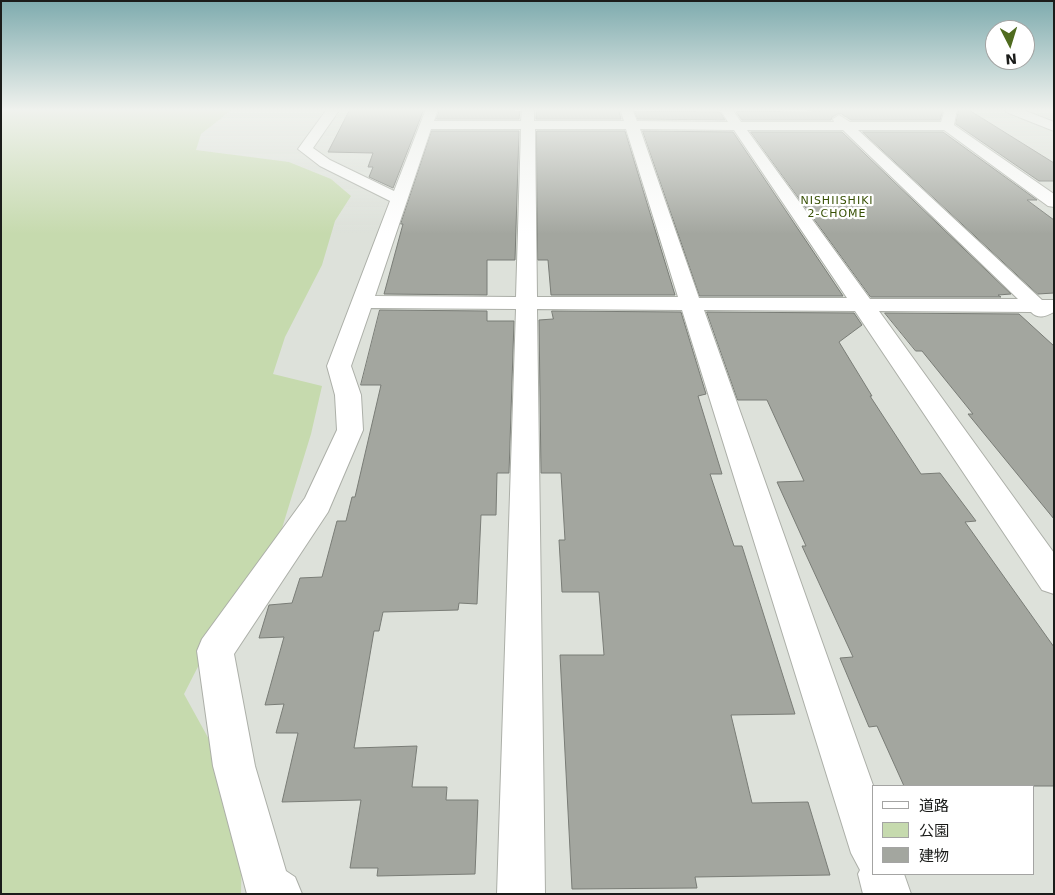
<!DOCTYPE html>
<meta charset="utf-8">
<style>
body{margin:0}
#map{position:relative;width:1055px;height:895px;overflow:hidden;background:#dde1da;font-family:"DejaVu Sans","Noto Sans JP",sans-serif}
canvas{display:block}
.frame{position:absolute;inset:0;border:2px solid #1b1c1a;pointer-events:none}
.legend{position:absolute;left:872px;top:785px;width:162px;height:90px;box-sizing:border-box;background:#fff;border:1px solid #a4a4a3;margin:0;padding:6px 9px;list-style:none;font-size:15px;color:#1b1c1a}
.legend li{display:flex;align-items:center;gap:10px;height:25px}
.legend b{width:25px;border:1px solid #a4a4a3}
.north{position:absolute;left:985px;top:20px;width:50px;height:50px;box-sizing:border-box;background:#fff;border:1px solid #a4a4a3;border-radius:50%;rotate:175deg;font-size:14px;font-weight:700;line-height:20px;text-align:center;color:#1b1c1a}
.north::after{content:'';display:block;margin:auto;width:18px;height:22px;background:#4f6b1f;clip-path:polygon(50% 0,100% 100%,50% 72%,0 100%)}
</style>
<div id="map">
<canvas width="1055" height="895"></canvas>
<div class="frame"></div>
<ul class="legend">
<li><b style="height:6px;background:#fff"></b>道路</li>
<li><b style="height:14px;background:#c6daae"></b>公園</li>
<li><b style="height:14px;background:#a3a69f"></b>建物</li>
</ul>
<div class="north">N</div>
</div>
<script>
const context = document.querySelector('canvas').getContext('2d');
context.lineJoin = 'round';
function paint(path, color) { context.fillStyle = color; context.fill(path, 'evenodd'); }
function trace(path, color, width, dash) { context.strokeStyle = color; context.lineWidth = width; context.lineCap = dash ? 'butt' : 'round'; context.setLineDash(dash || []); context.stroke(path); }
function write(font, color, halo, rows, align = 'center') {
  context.font = font + ' "DejaVu Sans",sans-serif'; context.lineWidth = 4.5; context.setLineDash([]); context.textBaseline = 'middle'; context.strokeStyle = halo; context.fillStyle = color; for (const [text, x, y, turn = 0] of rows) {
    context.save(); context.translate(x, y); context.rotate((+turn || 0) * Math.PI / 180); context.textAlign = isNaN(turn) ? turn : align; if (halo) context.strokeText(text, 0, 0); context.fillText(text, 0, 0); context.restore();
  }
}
const green = new Path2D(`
 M 1,109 L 233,109 L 201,134 L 196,150 L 289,162 L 331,179 L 351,196 L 335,221 L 322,265 L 285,337 L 273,374 L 322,386 L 311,434 L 275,551 L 229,606 L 184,694 L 243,801 L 241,894 L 1,894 Z`);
const building = new Path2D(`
 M 366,109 L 424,109 L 393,188 L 369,177 L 373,167 L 368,167 L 373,153 L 328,152 L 349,111 Z
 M 440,109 L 514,109 L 514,111 L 520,111 L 519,119 L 437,119 Z
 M 616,110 L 619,111 L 621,119 L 536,119 L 536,111 Z
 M 943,110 L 940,120 L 851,120 L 840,113 L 832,117 L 831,120 L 742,120 L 736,112 Z
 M 959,110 L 969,110 L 1054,163 L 1054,181 L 1039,181 L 956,124 Z
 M 635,111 L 720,112 L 725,120 L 638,119 Z
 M 432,131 L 519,131 L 515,260 L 487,260 L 487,295 L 384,294 L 403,224 L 401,224 Z
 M 537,131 L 625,131 L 675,295 L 551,295 L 548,260 L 538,260 Z
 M 643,131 L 733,132 L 843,296 L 700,296 Z
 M 751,132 L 842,132 L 1011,294 L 998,295 L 1001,297 L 871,297 Z
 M 863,132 L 943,132 L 1037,200 L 1027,200 L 1054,220 L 1054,293 L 1038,294 Z
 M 380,310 L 487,311 L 487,321 L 514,321 L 509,473 L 497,473 L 496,515 L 481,515 L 477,604 L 459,603 L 458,610 L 383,612 L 379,631 L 374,631 L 354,748 L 417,746 L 412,787 L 447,787 L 446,800 L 478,800 L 475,874 L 377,876 L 378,868 L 350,868 L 361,800 L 282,802 L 298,733 L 276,733 L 284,704 L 265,705 L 284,637 L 259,638 L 269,605 L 292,603 L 300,578 L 322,577 L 337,521 L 346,521 L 352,497 L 355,497 L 381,385 L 361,385 Z
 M 552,311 L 681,312 L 706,394 L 698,396 L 722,474 L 710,474 L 734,546 L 742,546 L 795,714 L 731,715 L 752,803 L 808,802 L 830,875 L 695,877 L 697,888 L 572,889 L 560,655 L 604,655 L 599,592 L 562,592 L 559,540 L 565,540 L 561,473 L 541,473 L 539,320 L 553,319 Z
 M 707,312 L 854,313 L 862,325 L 839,342 L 872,396 L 870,396 L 921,474 L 940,473 L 976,521 L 965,522 L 1054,647 L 1054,786 L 904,786 L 877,726 L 869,727 L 840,658 L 853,657 L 802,546 L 806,546 L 777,482 L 804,481 L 767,400 L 738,400 Z
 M 885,313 L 1019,314 L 1054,346 L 1054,519 L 968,414 L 973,414 L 922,351 L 916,351 Z`);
const minor = new Path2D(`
 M 327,109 L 340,109 L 313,148 L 330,160 L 394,191 L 426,109 L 438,109 L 434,121 L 521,121 L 522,109 L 534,109 L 534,121 L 624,121 L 620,109 L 632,109 L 637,121 L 728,122 L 720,109 L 732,109 L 741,122 L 834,122 L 833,119 L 839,115 L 850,122 L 941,122 L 945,109 L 957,109 L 954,125 L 1054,194 L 1054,207 L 1048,206 L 944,130 L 858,130 L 1042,300 L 1054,300 L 1054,312 C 1046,316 1039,320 1031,312 L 879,311 L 1054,553 L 1054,594 L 1042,590 L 855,311 L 704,310 L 874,788 L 874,874 L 904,874 L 911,894 L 863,894 L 858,874 L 860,870 L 851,853 L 682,310 L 537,309 L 545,894 L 497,894 L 516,309 L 371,308 L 351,366 L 361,395 L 363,430 L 328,512 L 234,654 L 255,766 L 286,871 L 295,877 L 302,894 L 247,894 L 213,766 L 197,651 L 202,639 L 305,498 L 337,430 L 335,395 L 327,366 L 390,201 L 320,166 L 298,149 ZM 431,129 L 521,129 L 516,297 L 375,296 ZM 535,129 L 626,129 L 678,297 L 537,297 ZM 640,129 L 734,130 L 847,298 L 699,298 ZM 747,130 L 843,130 L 1018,299 L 870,299 Z
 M 1004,109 L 1021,109 L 1054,122 L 1054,131 L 1006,112 Z`);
const farNeighbourhoodnames = [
 ["NISHIISHIKI",837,201],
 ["2-CHOME",837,214]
];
paint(green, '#c6daae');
paint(building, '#a3a69f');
trace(building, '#797c76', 1);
trace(minor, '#acafa8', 2);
paint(minor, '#fff');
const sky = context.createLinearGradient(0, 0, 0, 234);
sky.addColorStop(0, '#7eabae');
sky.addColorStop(0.47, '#f0f2ee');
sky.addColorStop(1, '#f0f2ee00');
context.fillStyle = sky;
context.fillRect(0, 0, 1055, 234);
context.letterSpacing = '1px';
write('11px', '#375004', '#fff', farNeighbourhoodnames);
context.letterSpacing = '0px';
</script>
